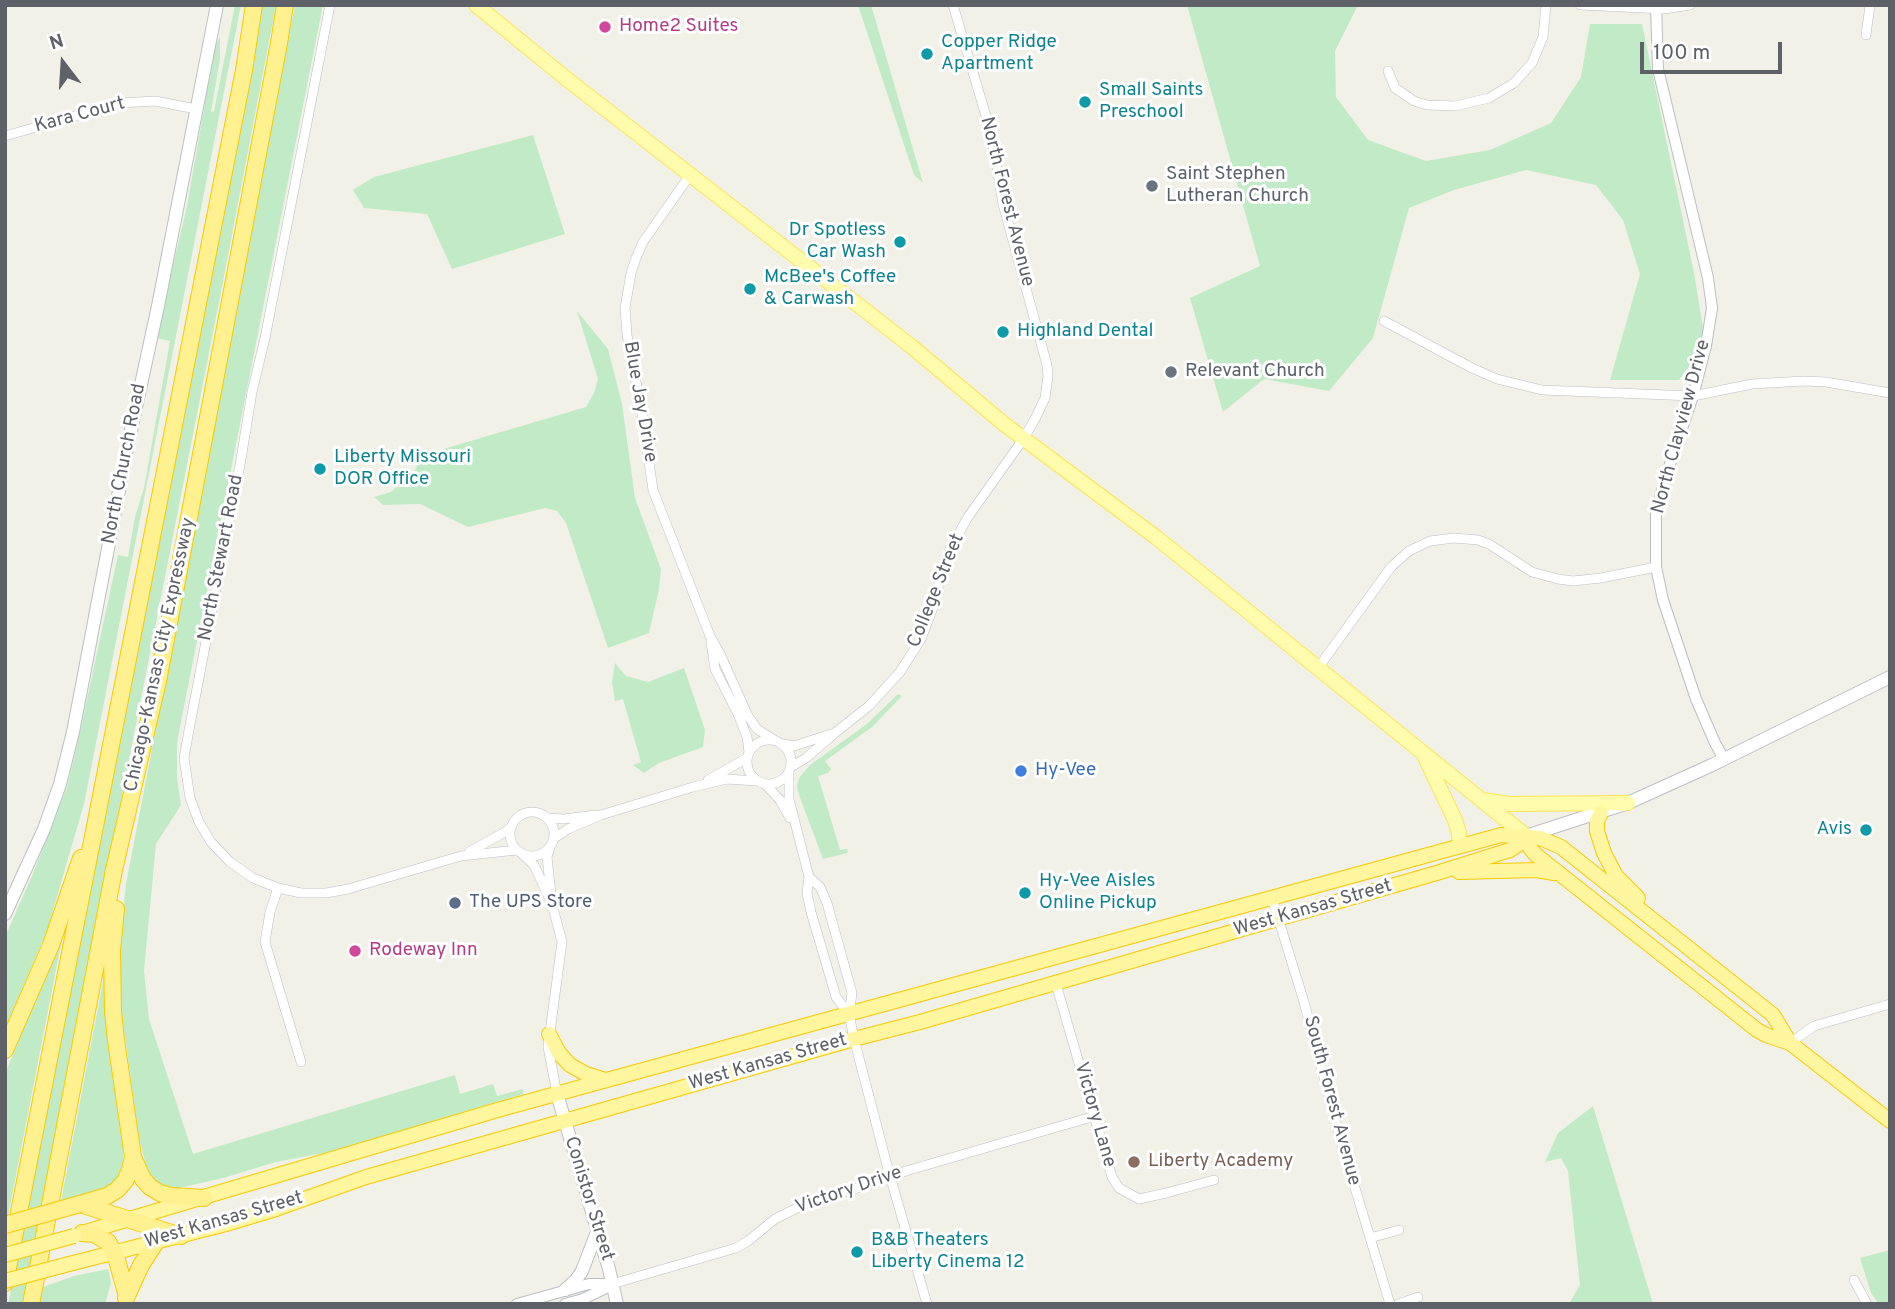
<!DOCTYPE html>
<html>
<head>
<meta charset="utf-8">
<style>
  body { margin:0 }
  #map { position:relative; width:1895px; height:1309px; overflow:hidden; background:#f2f1e7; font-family:Overpass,sans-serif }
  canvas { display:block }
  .frame { position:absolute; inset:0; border:7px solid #5e6168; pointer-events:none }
  .north { position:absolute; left:28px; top:28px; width:70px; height:70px; -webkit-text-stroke:5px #fff; paint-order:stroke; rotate:343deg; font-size:19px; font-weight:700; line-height:28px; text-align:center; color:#5e6168 }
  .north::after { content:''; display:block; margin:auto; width:24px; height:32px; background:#5e6168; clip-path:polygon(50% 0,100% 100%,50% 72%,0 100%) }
  .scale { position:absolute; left:1640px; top:42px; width:142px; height:32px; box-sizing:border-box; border:4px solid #5e6168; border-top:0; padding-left:9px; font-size:21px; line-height:24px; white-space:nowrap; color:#5e6168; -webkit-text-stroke:5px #fff; paint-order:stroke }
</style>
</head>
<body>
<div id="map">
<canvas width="1895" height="1309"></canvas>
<div class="frame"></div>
<div class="north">N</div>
<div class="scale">100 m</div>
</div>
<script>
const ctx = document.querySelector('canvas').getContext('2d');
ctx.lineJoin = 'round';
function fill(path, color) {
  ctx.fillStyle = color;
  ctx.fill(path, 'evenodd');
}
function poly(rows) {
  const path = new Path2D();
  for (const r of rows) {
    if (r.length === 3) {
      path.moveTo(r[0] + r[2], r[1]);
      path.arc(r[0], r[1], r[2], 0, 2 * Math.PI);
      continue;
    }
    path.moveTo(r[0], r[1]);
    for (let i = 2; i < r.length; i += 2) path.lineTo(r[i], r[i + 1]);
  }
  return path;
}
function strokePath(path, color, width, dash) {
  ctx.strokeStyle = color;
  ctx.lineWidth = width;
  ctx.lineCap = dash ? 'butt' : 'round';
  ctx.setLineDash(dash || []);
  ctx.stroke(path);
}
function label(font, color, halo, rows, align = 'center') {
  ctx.font = font + ' Overpass,sans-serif';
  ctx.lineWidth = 6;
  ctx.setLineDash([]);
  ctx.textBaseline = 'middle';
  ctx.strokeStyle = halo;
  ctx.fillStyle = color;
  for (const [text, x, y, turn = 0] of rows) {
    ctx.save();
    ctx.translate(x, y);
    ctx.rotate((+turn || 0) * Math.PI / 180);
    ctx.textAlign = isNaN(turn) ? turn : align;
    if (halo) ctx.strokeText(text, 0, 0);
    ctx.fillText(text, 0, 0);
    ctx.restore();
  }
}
const green = poly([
  [235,5,241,5,84,804,47,931,5,1028,5,937,32,876,67,787,77,746,118,555,128,557,135,517,144,488,170,341,156,338,187,206,215,45,220,37,220,59,211,112,214,111],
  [262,5,276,5,222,287,22,1304,8,1304,229,184],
  [295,5,323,5,177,742,177,778,181,805,156,844,144,971,149,1019,193,1154,455,1075,460,1094,493,1084,497,1096,523,1089,523,1094,334,1151,276,1162,223,1178,179,1188,165,1189,150,1181,139,1138,122,1015,120,968,122,920,126,884],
  [858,5,871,5,923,183,914,175],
  [1187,5,1358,5,1335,51,1336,97,1368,140,1426,161,1490,150,1551,123,1581,77,1590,24,1642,24,1694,273,1706,346,1679,380,1610,380,1640,274,1623,220,1596,185,1526,170,1454,190,1409,208,1373,338,1329,391,1264,379,1223,412,1190,298,1260,266],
  [533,135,565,234,452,269,427,214,364,208,353,190,374,177],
  [577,311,608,349,622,404,635,498,661,569,659,589,649,633,608,648,566,523,557,511,545,508,468,527,420,504,383,505,374,497,391,492,415,470,423,455,586,407,594,393,598,379],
  [615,663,626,676,648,682,684,668,705,730,703,747,659,763,644,773,633,765,641,762,623,699,615,701,612,682],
  [898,694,902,696,872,727,825,761,831,769,828,773,818,776,840,850,847,849,848,851,847,853,823,859,799,795,797,786,799,778,810,765,867,724],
  [63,934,8,1216,5,1217,5,1074,61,935],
  [105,971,123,1141,123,1161,118,1177,110,1186,90,1195,61,1201],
  [1593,1106,1653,1304,1569,1304,1580,1285,1568,1171,1561,1158,1545,1162,1558,1133],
  [1890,1250,1890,1304,1879,1304,1871,1293,1860,1258],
  [108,1269,111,1283,105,1304,39,1304,43,1287,74,1276]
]);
const minor = poly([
  [330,5,265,338,252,392,241,459,189,730,184,758,190,798,199,822,211,842,230,862,253,878,278,888,301,893,326,893,348,889,461,856,517,850],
  [1580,5,1664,9,1690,5],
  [1866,35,1870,5],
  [1388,71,1395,88,1414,101,1427,105,1455,106,1489,98,1514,83,1532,63,1543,37,1546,5],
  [5,136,120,103,155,101,196,109],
  [690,175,643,242,636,258,631,273,625,308,627,335,641,407,653,490,710,636,721,656,748,716,757,729,776,741],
  [1384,321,1472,368,1497,379,1542,390,1693,396,1752,384,1804,381,1826,382,1890,393],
  [711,642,715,669,738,714,747,737,749,752],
  [1318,668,1391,567,1409,551,1430,541,1454,538,1478,540,1489,544,1532,572,1558,579,1573,581,1601,578,1656,567],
  [769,762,22],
  [783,744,794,746,831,734],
  [791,767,806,758,836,732,869,706,900,672,921,639,934,605,941,575,950,549,968,517,1024,438,1035,419,1045,398,1048,376,1047,365,1003,204,994,150,986,116,953,5],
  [789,773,789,799,809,877,807,893,811,912,836,997,849,1014],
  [708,780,747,758],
  [765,784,780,800,790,818],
  [532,834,22],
  [547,818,564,819,596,815],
  [553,839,568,829,601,815,693,787,727,779,756,781],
  [550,847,547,857,551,895],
  [469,852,505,832,512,826],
  [522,854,534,865,552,904,562,942,548,1047,557,1094],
  [809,877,820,887,827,903,852,993,849,1014,854,1039,888,1169,927,1304],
  [278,888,270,912,265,942,301,1062],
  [1272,898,1304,1002,1340,1138,1390,1304],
  [1056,984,1112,1177,1119,1188,1139,1199,1166,1193,1214,1180],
  [1790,1043,1814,1026,1890,1004],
  [1370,1238,1399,1230],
  [1854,1280,1867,1304],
  [612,1284,736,1248,748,1241,775,1219,807,1203,878,1182,906,1171,1095,1116],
  [1398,1304,1418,1297]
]);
const tertiary = poly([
  [1656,5,1658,69,1708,278,1712,308,1706,346,1693,396,1671,461,1656,510,1656,567,1663,600,1696,699,1715,743,1724,759],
  [517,1304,589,1284,612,1284],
  [565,1304,583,1299,610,1286]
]);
const secondary = poly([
  [1529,835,1628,803,1712,765,1890,677],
  [5,914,44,829,60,784,73,732,127,449,158,306,217,5],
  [557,1094,609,1269,617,1304],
  [565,1290,576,1280,582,1271,597,1232]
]);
const primary = poly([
  [476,5,568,80,911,346,1004,424,1157,538,1526,836],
  [1425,757,1455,820,1459,833,1460,845],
  [1483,800,1509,804,1628,803]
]);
const trunk = poly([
  [1601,813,1597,821,1597,831,1604,853,1616,876,1638,898],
  [1526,836,1530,848,1536,855,1757,1030,1766,1035,1790,1043,1890,1121],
  [1459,872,1536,870,1554,873],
  [549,1034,559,1053,570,1065,586,1074,605,1080],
  [82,1233,501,1109,1501,835,1540,838,1561,847,1773,1015,1790,1043],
  [69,1264,226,1224,276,1209,366,1177,854,1039,920,1022,1440,872,1510,850,1519,844,1526,836]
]);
const motorway = poly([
  [5,1050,51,945,81,858],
  [133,1157,143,1179,150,1187,160,1193,171,1196,204,1198],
  [80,1204,107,1196,117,1190,125,1181,130,1170,133,1157,116,1040,113,1011,112,951,116,909],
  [80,1204,181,1236],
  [82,1233,94,1234,108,1242,116,1257,127,1296],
  [5,1283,244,70,254,5],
  [126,1298,141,1265,156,1242],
  [31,1304,114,870,158,681,279,43,285,5]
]);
const trunkBridge = poly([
  [5,1255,74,1236],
  [5,1281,69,1264]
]);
const motorwayBridge = poly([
  [5,1225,80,1204]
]);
const markers = [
  [605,27,7,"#d1479c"],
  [927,54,7,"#0f9aa8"],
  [1085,102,7,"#0f9aa8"],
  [1152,186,7,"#6b7280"],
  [900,242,7,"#0f9aa8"],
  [750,289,7,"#0f9aa8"],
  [1003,332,7,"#0f9aa8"],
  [1171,372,7,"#6b7280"],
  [320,469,7,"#0f9aa8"],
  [1021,771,7,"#3f7fe0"],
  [1866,830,7,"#0f9aa8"],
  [1025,893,7,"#0f9aa8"],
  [455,903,7,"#5c6f8a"],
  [355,951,7,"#d1479c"],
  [1134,1162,7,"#8d6e63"],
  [857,1252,7,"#0f9aa8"]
];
const hotelNames = [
  ["Home2 Suites",619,27],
  ["Rodeway Inn",369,951]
];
const cultureNames = [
  ["Copper Ridge",941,43],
  ["Apartment",941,65],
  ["Small Saints",1099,91],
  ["Preschool",1099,113],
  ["Dr Spotless",886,231,"right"],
  ["Car Wash",886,253,"right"],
  ["McBee's Coffee",764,278],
  ["& Carwash",764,300],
  ["Highland Dental",1017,332],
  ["Liberty Missouri",334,458],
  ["DOR Office",334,480],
  ["Avis",1852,830,"right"],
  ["Hy-Vee Aisles",1039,882],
  ["Online Pickup",1039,904],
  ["B&B Theaters",871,1241],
  ["Liberty Cinema 12",871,1263]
];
const streetNames = [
  ["Kara Court",80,116,-15],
  ["North Forest Avenue",1006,202,76],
  ["Blue Jay Drive",639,402,80],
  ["North Clayview Drive",1682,427,-75],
  ["North Church Road",125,464,-79],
  ["North Stewart Road",222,558,-79],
  ["College Street",937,591,-68],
  ["Chicago-Kansas City Expressway",161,655,-78],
  ["West Kansas Street",1313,909,-16],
  ["West Kansas Street",768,1063,-16],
  ["South Forest Avenue",1331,1101,75],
  ["Victory Lane",1094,1115,74],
  ["Victory Drive",849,1191,-19],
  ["Conistor Street",588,1199,73],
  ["West Kansas Street",224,1221,-16]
];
const worshipNames = [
  ["Saint Stephen",1166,175],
  ["Lutheran Church",1166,197],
  ["Relevant Church",1185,372]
];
const shopNames = [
  ["Hy-Vee",1035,771]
];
const serviceNames = [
  ["The UPS Store",469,903]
];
const educationNames = [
  ["Liberty Academy",1148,1162]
];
fill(green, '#c1ebc6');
strokePath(minor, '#bbbec3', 10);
strokePath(tertiary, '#bbbec3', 12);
strokePath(secondary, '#bcbec5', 14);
strokePath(primary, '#ffe452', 16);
strokePath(trunk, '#f8c900', 16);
strokePath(motorway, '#f8c900', 18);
strokePath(minor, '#fff', 9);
strokePath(tertiary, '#fff', 10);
strokePath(secondary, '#fff', 12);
strokePath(primary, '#fffcae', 14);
strokePath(trunk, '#fff69f', 14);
strokePath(motorway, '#fff090', 16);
strokePath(trunkBridge, '#f8c900', 16, []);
strokePath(motorwayBridge, '#f8c900', 18, []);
strokePath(trunkBridge, '#fff69f', 14);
strokePath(motorwayBridge, '#fff090', 16);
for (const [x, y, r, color] of markers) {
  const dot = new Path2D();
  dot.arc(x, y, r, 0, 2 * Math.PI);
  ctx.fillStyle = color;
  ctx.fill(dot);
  strokePath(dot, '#fff', 2.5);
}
label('19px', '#b23c85', '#fff', hotelNames, 'left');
label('19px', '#0d838f', '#fff', cultureNames, 'left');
label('19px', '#5e6168', '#fff', streetNames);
label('19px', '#5b616d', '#fff', worshipNames, 'left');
label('19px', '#366cbe', '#fff', shopNames, 'left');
label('19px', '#4e5e75', '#fff', serviceNames, 'left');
label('19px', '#785e54', '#fff', educationNames, 'left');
</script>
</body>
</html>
